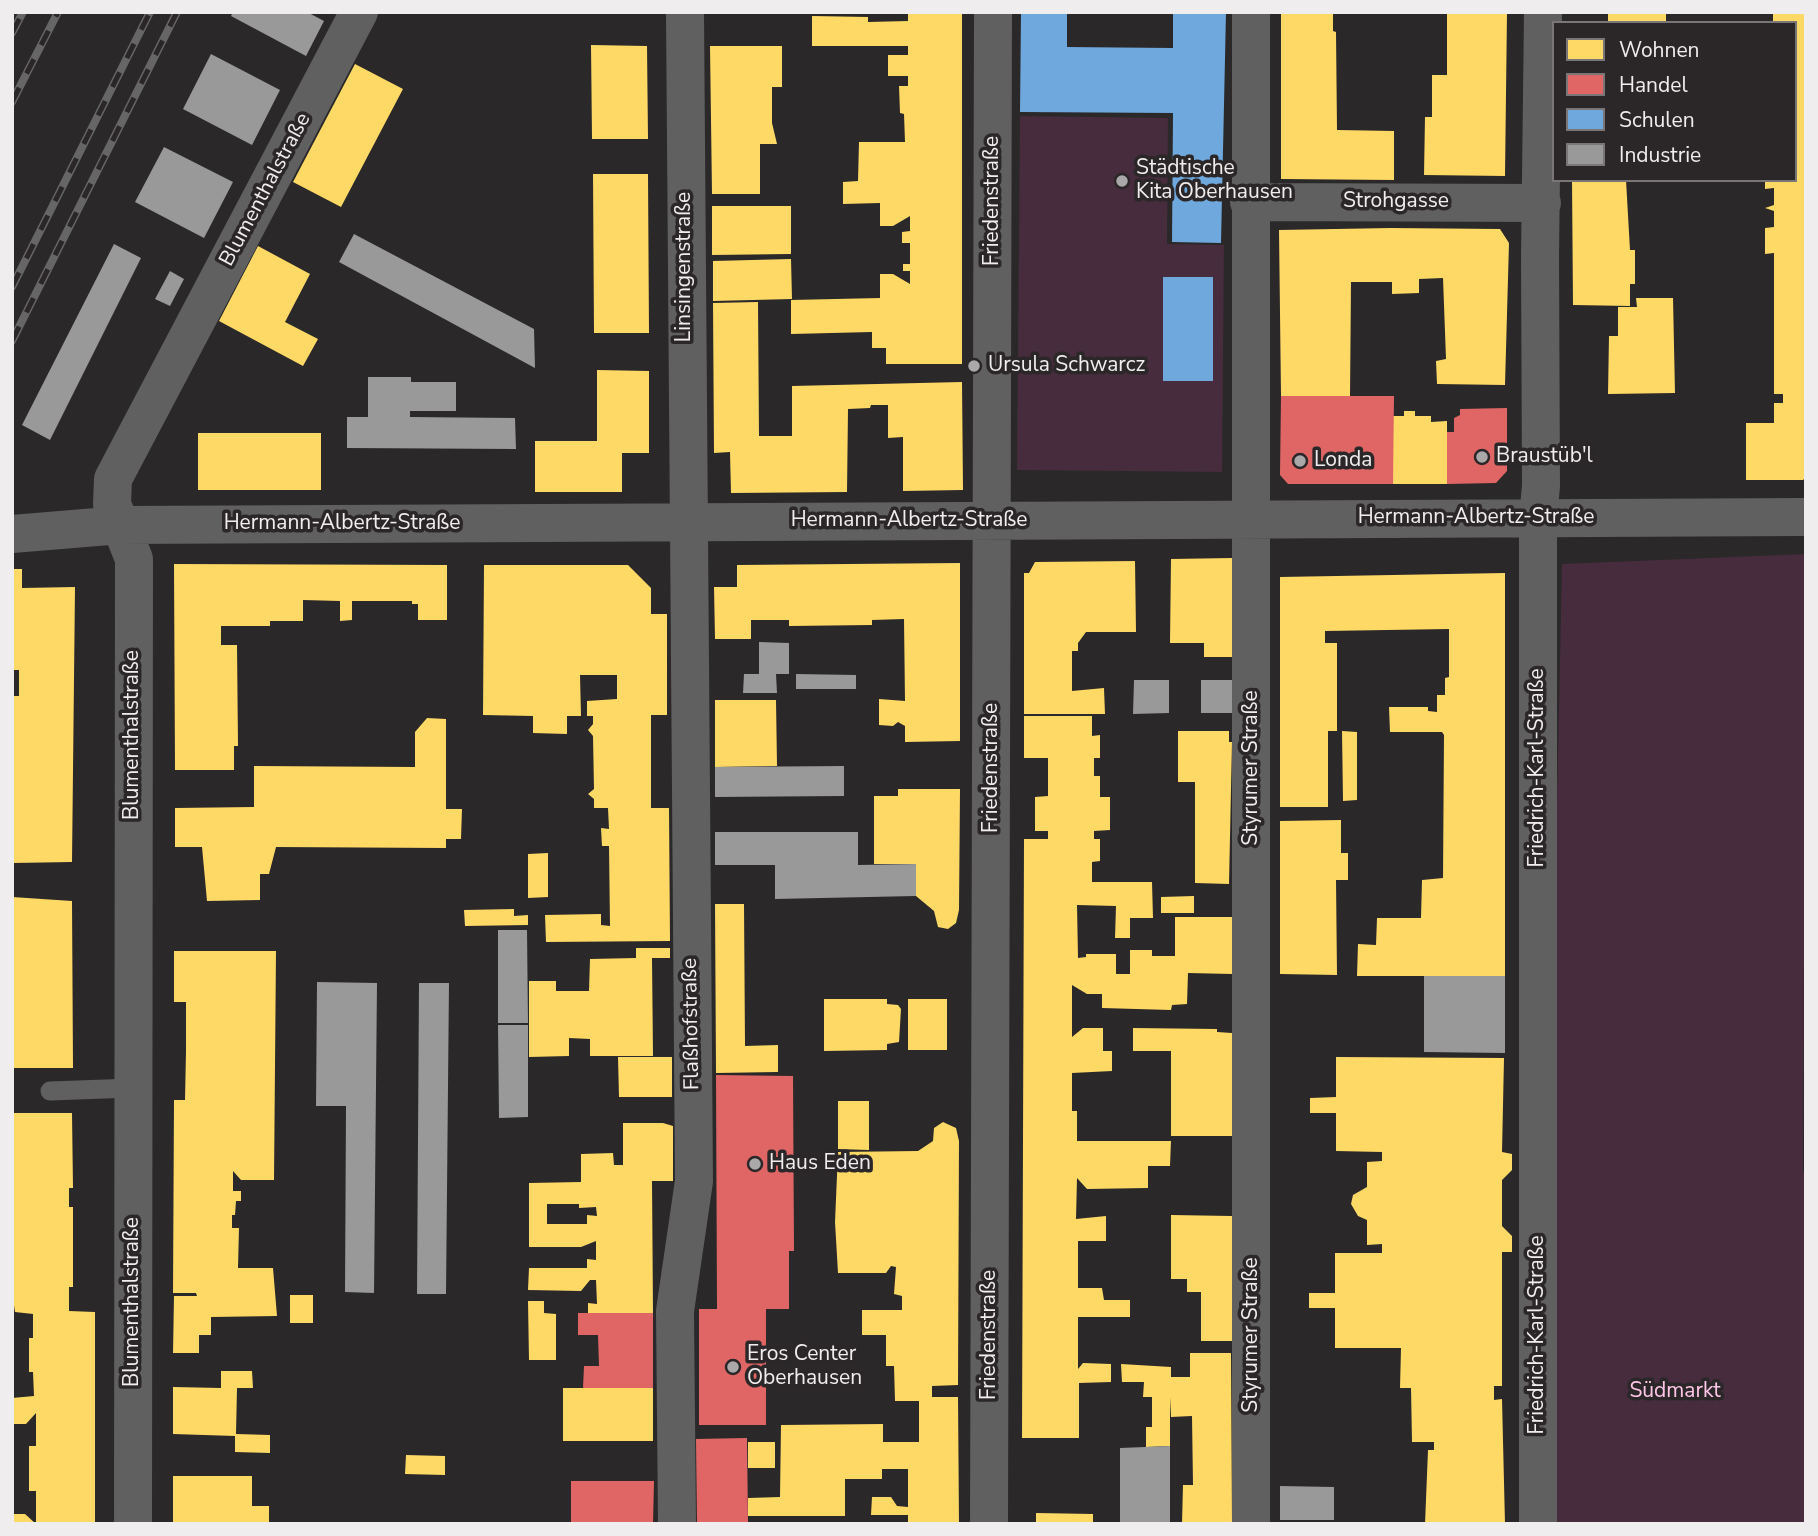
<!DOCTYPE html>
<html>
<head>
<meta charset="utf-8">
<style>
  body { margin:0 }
  #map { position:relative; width:1818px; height:1536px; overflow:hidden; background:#2a2829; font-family:"Nunito Sans",sans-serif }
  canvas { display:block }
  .frame { position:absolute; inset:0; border:14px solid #f0edee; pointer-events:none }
  .legend { position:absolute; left:1552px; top:21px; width:245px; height:161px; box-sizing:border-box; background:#2b2729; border:2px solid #7a7678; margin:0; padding:9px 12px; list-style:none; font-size:21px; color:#f0edee }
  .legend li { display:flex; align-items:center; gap:14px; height:35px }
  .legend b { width:35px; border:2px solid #7a7678 }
</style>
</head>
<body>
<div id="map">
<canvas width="1818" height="1536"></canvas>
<div class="frame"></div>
<ul class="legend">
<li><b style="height:19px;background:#ffd966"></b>Wohnen</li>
<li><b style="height:19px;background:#e06666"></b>Handel</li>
<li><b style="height:19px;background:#6fa8dc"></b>Schulen</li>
<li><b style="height:19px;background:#999"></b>Industrie</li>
</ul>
</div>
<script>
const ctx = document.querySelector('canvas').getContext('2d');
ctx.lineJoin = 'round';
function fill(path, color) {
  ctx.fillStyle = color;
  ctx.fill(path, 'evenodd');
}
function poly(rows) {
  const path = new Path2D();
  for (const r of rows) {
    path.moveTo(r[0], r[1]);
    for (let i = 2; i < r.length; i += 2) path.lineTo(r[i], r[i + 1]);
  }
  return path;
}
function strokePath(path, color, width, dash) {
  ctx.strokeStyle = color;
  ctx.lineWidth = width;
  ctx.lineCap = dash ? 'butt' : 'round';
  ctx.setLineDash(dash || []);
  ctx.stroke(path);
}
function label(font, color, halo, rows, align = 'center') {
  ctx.font = font + ' "Nunito Sans",sans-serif';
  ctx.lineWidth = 7;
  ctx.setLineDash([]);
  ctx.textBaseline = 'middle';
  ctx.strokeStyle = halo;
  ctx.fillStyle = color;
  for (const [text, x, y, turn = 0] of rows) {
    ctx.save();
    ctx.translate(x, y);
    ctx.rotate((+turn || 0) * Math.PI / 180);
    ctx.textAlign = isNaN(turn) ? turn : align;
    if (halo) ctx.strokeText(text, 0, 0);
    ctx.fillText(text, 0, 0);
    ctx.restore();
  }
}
const green = poly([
  [1020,116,1168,118,1167,244,1224,245,1222,472,1017,470],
  [1806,554,1803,1172,1806,1172,1806,1524,1542,1524,1562,564]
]);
const homes = poly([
  [908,12,962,12,962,364,886,364,886,348,872,348,872,332,791,334,791,300,880,298,880,274,893,274,910,284,910,271,903,271,903,264,910,264,910,243,902,243,902,232,910,231,910,216,893,226,880,226,880,203,843,204,843,182,858,181,859,142,905,142,904,114,900,113,899,86,908,86,908,76,888,76,888,55,908,55,908,46,812,46,812,16,868,17,868,22,908,21],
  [1281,12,1333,12,1333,31,1336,32,1337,130,1394,131,1394,180,1281,179],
  [1447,12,1507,12,1505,176,1424,175,1425,117,1432,117,1432,75,1447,75],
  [1608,12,1666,12,1666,23,1608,23],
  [1773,12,1806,12,1806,477,1803,480,1746,480,1746,423,1774,423,1774,403,1783,403,1783,394,1774,394,1774,253,1765,254,1765,228,1774,227,1774,211,1765,208,1774,205,1774,188,1765,189,1765,180,1795,180,1795,23,1773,23],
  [591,45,647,46,648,139,592,139],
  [710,46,782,46,782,87,772,87,772,123,777,144,760,144,760,194,712,194],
  [355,64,403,89,341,207,293,182],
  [593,174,648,174,649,333,594,333],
  [1572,180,1626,180,1630,250,1635,250,1635,284,1630,284,1630,306,1573,305],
  [712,206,791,206,791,254,712,255],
  [1391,228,1500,229,1509,243,1505,385,1437,384,1436,361,1446,359,1443,278,1419,279,1419,293,1392,294,1392,282,1351,282,1350,397,1281,396,1279,230],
  [258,246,310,274,285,322,318,339,303,366,219,321],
  [791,259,792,299,713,301,713,261],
  [1636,298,1673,298,1675,393,1608,394,1609,336,1618,336,1618,307,1637,307],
  [758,302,759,436,792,436,792,386,962,382,963,490,903,491,903,437,888,438,888,405,871,405,870,408,848,409,847,492,731,493,730,452,714,453,713,303],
  [597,370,649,371,649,453,622,453,622,492,535,492,535,441,597,441],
  [1404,411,1415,411,1415,416,1431,416,1431,422,1447,421,1447,484,1393,484,1393,416,1404,416],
  [198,433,321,433,321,490,198,490],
  [1232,558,1232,657,1204,657,1204,643,1170,643,1171,559],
  [1135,561,1136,632,1086,632,1078,643,1078,651,1072,651,1072,691,1104,688,1105,714,1024,714,1024,573,1029,573,1035,562],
  [960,563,960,741,905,742,905,726,898,722,893,726,879,725,879,699,905,701,904,619,872,620,872,625,789,626,789,620,751,620,751,639,715,639,714,587,737,587,737,565],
  [174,564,447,565,447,620,418,620,418,604,412,604,412,601,352,601,352,620,340,621,340,601,303,600,303,621,270,621,270,626,221,626,221,645,237,645,238,746,234,746,234,770,175,770],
  [484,565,628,565,651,588,651,614,667,614,667,715,651,715,651,808,669,808,670,941,546,942,545,915,601,914,601,925,610,926,609,846,602,846,601,828,609,829,608,808,594,808,594,799,588,794,594,789,593,736,588,730,593,724,593,716,587,716,587,701,617,699,617,675,580,675,581,716,567,716,567,734,533,733,533,716,483,715],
  [12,569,22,569,22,588,75,587,72,862,12,863,12,696,19,696,19,670,12,670],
  [1505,573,1505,976,1357,976,1358,944,1376,945,1377,918,1421,918,1422,880,1443,878,1444,735,1442,732,1390,732,1389,707,1428,707,1428,711,1437,712,1437,695,1445,695,1445,678,1449,677,1449,629,1325,631,1325,643,1337,643,1337,731,1328,731,1328,807,1280,807,1280,577],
  [715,700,776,700,777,766,715,767],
  [1024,716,1092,716,1092,736,1100,735,1100,758,1094,758,1094,776,1100,776,1100,797,1110,797,1110,830,1094,831,1094,839,1100,839,1100,861,1092,862,1092,882,1152,882,1153,918,1130,918,1130,938,1115,938,1116,906,1077,905,1078,958,1086,957,1086,954,1116,954,1116,974,1130,974,1130,950,1152,950,1152,956,1175,956,1175,917,1232,917,1232,974,1188,973,1187,1004,1172,1005,1171,1010,1102,1008,1102,994,1087,994,1072,985,1072,1037,1083,1028,1103,1028,1103,1051,1112,1051,1112,1071,1072,1073,1072,1111,1077,1111,1077,1141,1171,1141,1170,1166,1148,1166,1148,1188,1087,1189,1077,1178,1076,1219,1106,1216,1106,1241,1078,1241,1078,1288,1102,1288,1104,1300,1130,1300,1130,1317,1078,1317,1078,1369,1083,1363,1111,1364,1111,1382,1079,1383,1079,1438,1022,1438,1024,839,1048,839,1048,831,1035,831,1035,797,1048,796,1048,758,1024,758],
  [427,718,446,719,446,809,462,809,461,839,446,839,446,848,276,847,269,874,260,874,260,900,207,901,202,847,175,847,175,808,254,807,254,766,415,767,415,732],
  [1178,731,1229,731,1229,742,1232,742,1229,884,1195,883,1195,782,1178,782],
  [1342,731,1357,732,1357,800,1343,801],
  [898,789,960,789,959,910,956,923,948,929,938,927,934,911,916,896,916,864,874,864,874,796,898,796],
  [1341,820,1341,853,1348,853,1348,880,1336,880,1337,975,1280,974,1280,821],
  [548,853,548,897,528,898,528,854],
  [1194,896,1194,913,1161,913,1161,897],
  [12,897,72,901,73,1068,12,1068],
  [715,904,744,904,745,1046,778,1045,778,1072,716,1073],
  [514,909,514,916,528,915,528,925,465,926,464,910],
  [636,948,670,948,670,958,652,958,653,1056,590,1056,590,1039,569,1038,569,1056,529,1057,529,981,556,981,556,991,589,991,590,959,636,958],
  [174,951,276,951,274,1180,241,1180,233,1171,233,1191,241,1191,241,1201,236,1201,235,1215,232,1215,232,1228,239,1228,238,1268,273,1268,277,1316,211,1317,211,1335,199,1335,199,1353,173,1353,174,1296,197,1296,196,1293,173,1293,174,1100,185,1100,186,1051,186,1002,174,1002],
  [824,999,887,999,887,1004,898,1005,901,1009,899,1042,887,1044,887,1050,824,1051],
  [908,999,947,999,947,1050,908,1050],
  [1133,1028,1217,1029,1217,1032,1232,1033,1232,1136,1171,1136,1171,1051,1133,1051],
  [618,1057,672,1057,672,1097,619,1097],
  [1336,1057,1504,1058,1502,1152,1512,1154,1512,1170,1502,1180,1502,1226,1512,1236,1512,1252,1502,1252,1502,1386,1494,1386,1494,1400,1502,1399,1505,1524,1425,1524,1428,1450,1434,1450,1434,1442,1412,1442,1411,1388,1400,1388,1401,1348,1335,1348,1335,1308,1309,1308,1309,1293,1335,1293,1335,1253,1382,1253,1382,1244,1367,1245,1367,1220,1358,1216,1351,1204,1353,1195,1367,1187,1367,1162,1382,1161,1382,1152,1336,1151,1336,1113,1310,1113,1310,1098,1336,1097],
  [838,1101,869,1101,869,1150,838,1149],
  [12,1113,72,1113,73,1188,69,1188,69,1207,73,1207,73,1287,69,1287,69,1311,95,1312,95,1524,36,1524,36,1491,29,1491,29,1446,36,1446,36,1413,26,1424,12,1424,12,1398,34,1396,33,1372,29,1372,29,1338,33,1338,33,1314,15,1312,12,1292],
  [943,1122,956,1128,959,1141,958,1385,932,1386,932,1397,958,1397,959,1524,908,1524,908,1515,871,1515,872,1497,891,1497,897,1506,908,1507,908,1469,882,1469,882,1479,845,1479,845,1516,748,1516,748,1498,780,1497,781,1425,883,1424,883,1442,919,1442,919,1401,895,1401,894,1366,886,1366,886,1335,862,1335,862,1310,902,1310,902,1296,894,1294,896,1267,891,1266,886,1273,838,1273,835,1222,838,1152,918,1151,933,1141,934,1128],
  [623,1123,663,1123,673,1126,673,1181,652,1181,653,1313,588,1313,588,1303,597,1304,596,1280,590,1280,581,1291,528,1290,529,1268,587,1268,587,1259,596,1260,596,1241,581,1247,529,1247,529,1183,581,1182,581,1154,613,1153,614,1165,623,1165],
  [547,1204,579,1204,579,1208,596,1207,597,1216,587,1215,587,1224,547,1224],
  [1171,1215,1232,1216,1232,1341,1201,1341,1201,1292,1187,1292,1187,1279,1171,1279],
  [290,1295,313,1295,313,1323,290,1323],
  [528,1301,544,1301,544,1313,556,1314,556,1360,529,1360],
  [1190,1353,1231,1353,1232,1524,1182,1524,1183,1485,1193,1485,1192,1416,1171,1417,1170,1397,1170,1446,1146,1447,1146,1427,1152,1427,1152,1397,1143,1397,1144,1382,1122,1382,1121,1364,1171,1367,1171,1392,1171,1377,1190,1377],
  [221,1371,252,1371,253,1388,237,1388,236,1434,270,1435,270,1453,235,1452,235,1436,173,1434,173,1387,221,1388],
  [563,1388,653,1388,653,1441,563,1441],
  [748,1442,775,1442,775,1468,748,1468],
  [406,1455,445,1456,445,1475,405,1474],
  [173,1476,252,1476,252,1506,269,1506,269,1524,173,1524],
  [1036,1513,1093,1514,1093,1524,1036,1524],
  [12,1514,25,1514,36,1524,12,1524]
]);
const shops = poly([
  [1281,396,1394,396,1393,484,1288,484,1280,475],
  [1507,408,1507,471,1496,483,1447,484,1447,432,1454,432,1454,418,1460,415,1460,409],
  [716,1075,793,1076,794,1251,789,1251,789,1309,766,1309,766,1425,699,1425,699,1309,717,1309],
  [578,1313,653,1313,653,1388,583,1388,584,1366,599,1366,598,1335,578,1335],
  [747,1438,748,1524,697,1524,696,1439],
  [571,1481,654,1481,653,1524,571,1524]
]);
const schools = poly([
  [1021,12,1067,12,1067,47,1173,48,1173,12,1226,12,1221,243,1172,242,1173,113,1020,112],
  [1163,277,1213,277,1213,381,1163,381]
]);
const industry = poly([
  [233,12,307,12,324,21,306,56,231,16],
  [211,54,280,90,252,145,183,109],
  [164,147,233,182,204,238,135,202],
  [354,234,534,329,535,368,339,262],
  [114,244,141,258,50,440,22,425],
  [170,271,184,279,170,306,155,299],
  [368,377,411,377,411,382,456,382,456,411,410,411,410,417,515,418,516,449,347,448,347,417,368,417],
  [759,642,789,643,789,674,776,674,777,693,743,693,744,674,759,674],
  [796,674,856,675,856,689,796,689],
  [1134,680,1169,680,1169,713,1133,714],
  [1201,680,1232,680,1232,713,1201,713],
  [844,766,844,796,715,797,715,767],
  [715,832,858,832,858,865,916,864,916,896,775,899,775,865,715,865],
  [498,930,527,930,528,1023,498,1023],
  [1424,976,1505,976,1505,1053,1424,1052],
  [317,982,377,983,374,1293,345,1292,346,1106,316,1106],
  [419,983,449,983,446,1294,417,1294],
  [498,1025,528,1025,528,1117,499,1118],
  [1170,1446,1170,1524,1120,1524,1120,1448],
  [1280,1486,1334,1487,1334,1520,1280,1520]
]);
const lane = poly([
  [50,1091,133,1088]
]);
const street = poly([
  [1251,12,1251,1524],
  [1249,202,1542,203],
  [12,534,121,525,1806,517],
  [133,1524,134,559,112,504,113,479,359,12],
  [677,1524,675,1311,694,1181,685,12],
  [989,1524,993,12],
  [1538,1524,1538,518,1541,486,1540,257,1543,12]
]);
const rail = poly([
  [12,33,23,12],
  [12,102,58,12],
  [12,287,150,12],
  [12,341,177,12]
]);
const markers = [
  [1122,181,7,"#aba8a9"],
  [974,366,7,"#aba8a9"],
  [1482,457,7,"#aba8a9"],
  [1300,461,7,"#aba8a9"],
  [755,1164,7,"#aba8a9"],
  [733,1367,7,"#aba8a9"]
];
const poiNames = [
  ["Städtische",1136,169],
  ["Kita Oberhausen",1136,193],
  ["Ursula Schwarcz",988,366],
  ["Braustüb'l",1496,457],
  ["Londa",1314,461],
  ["Haus Eden",769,1164],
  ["Eros Center",747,1355],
  ["Oberhausen",747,1379]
];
const streetNames = [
  ["Blumenthalstraße",266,190,-62],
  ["Friedenstraße",993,201,-90],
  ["Strohgasse",1396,202],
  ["Linsingenstraße",685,267,-90],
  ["Hermann-Albertz-Straße",1476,518],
  ["Hermann-Albertz-Straße",909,521],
  ["Hermann-Albertz-Straße",342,524],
  ["Blumenthalstraße",133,735,-90],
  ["Friedenstraße",992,768,-90],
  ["Styrumer Straße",1252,768,-90],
  ["Friedrich-Karl-Straße",1538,768,-90],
  ["Flaßhofstraße",692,1024,-91],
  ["Blumenthalstraße",133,1302,-90],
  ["Friedenstraße",990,1335,-90],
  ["Styrumer Straße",1252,1335,-90],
  ["Friedrich-Karl-Straße",1538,1335,-90]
];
const parkNames = [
  ["Südmarkt",1675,1392]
];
fill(green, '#462c3c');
fill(homes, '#ffd966');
fill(shops, '#e06666');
fill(schools, '#6fa8dc');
fill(industry, '#999');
strokePath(lane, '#606060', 19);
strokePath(street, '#606060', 38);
strokePath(rail, '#666', 8);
strokePath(rail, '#2b2729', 5, [16]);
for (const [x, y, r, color] of markers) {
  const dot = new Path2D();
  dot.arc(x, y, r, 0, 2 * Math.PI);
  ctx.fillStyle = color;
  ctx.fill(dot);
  strokePath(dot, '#2b2729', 2.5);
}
label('21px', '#f0edee', '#2b2729', poiNames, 'left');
label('21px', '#f0edee', '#2b2729', streetNames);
label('21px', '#ffc6e7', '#2b2729', parkNames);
</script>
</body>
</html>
